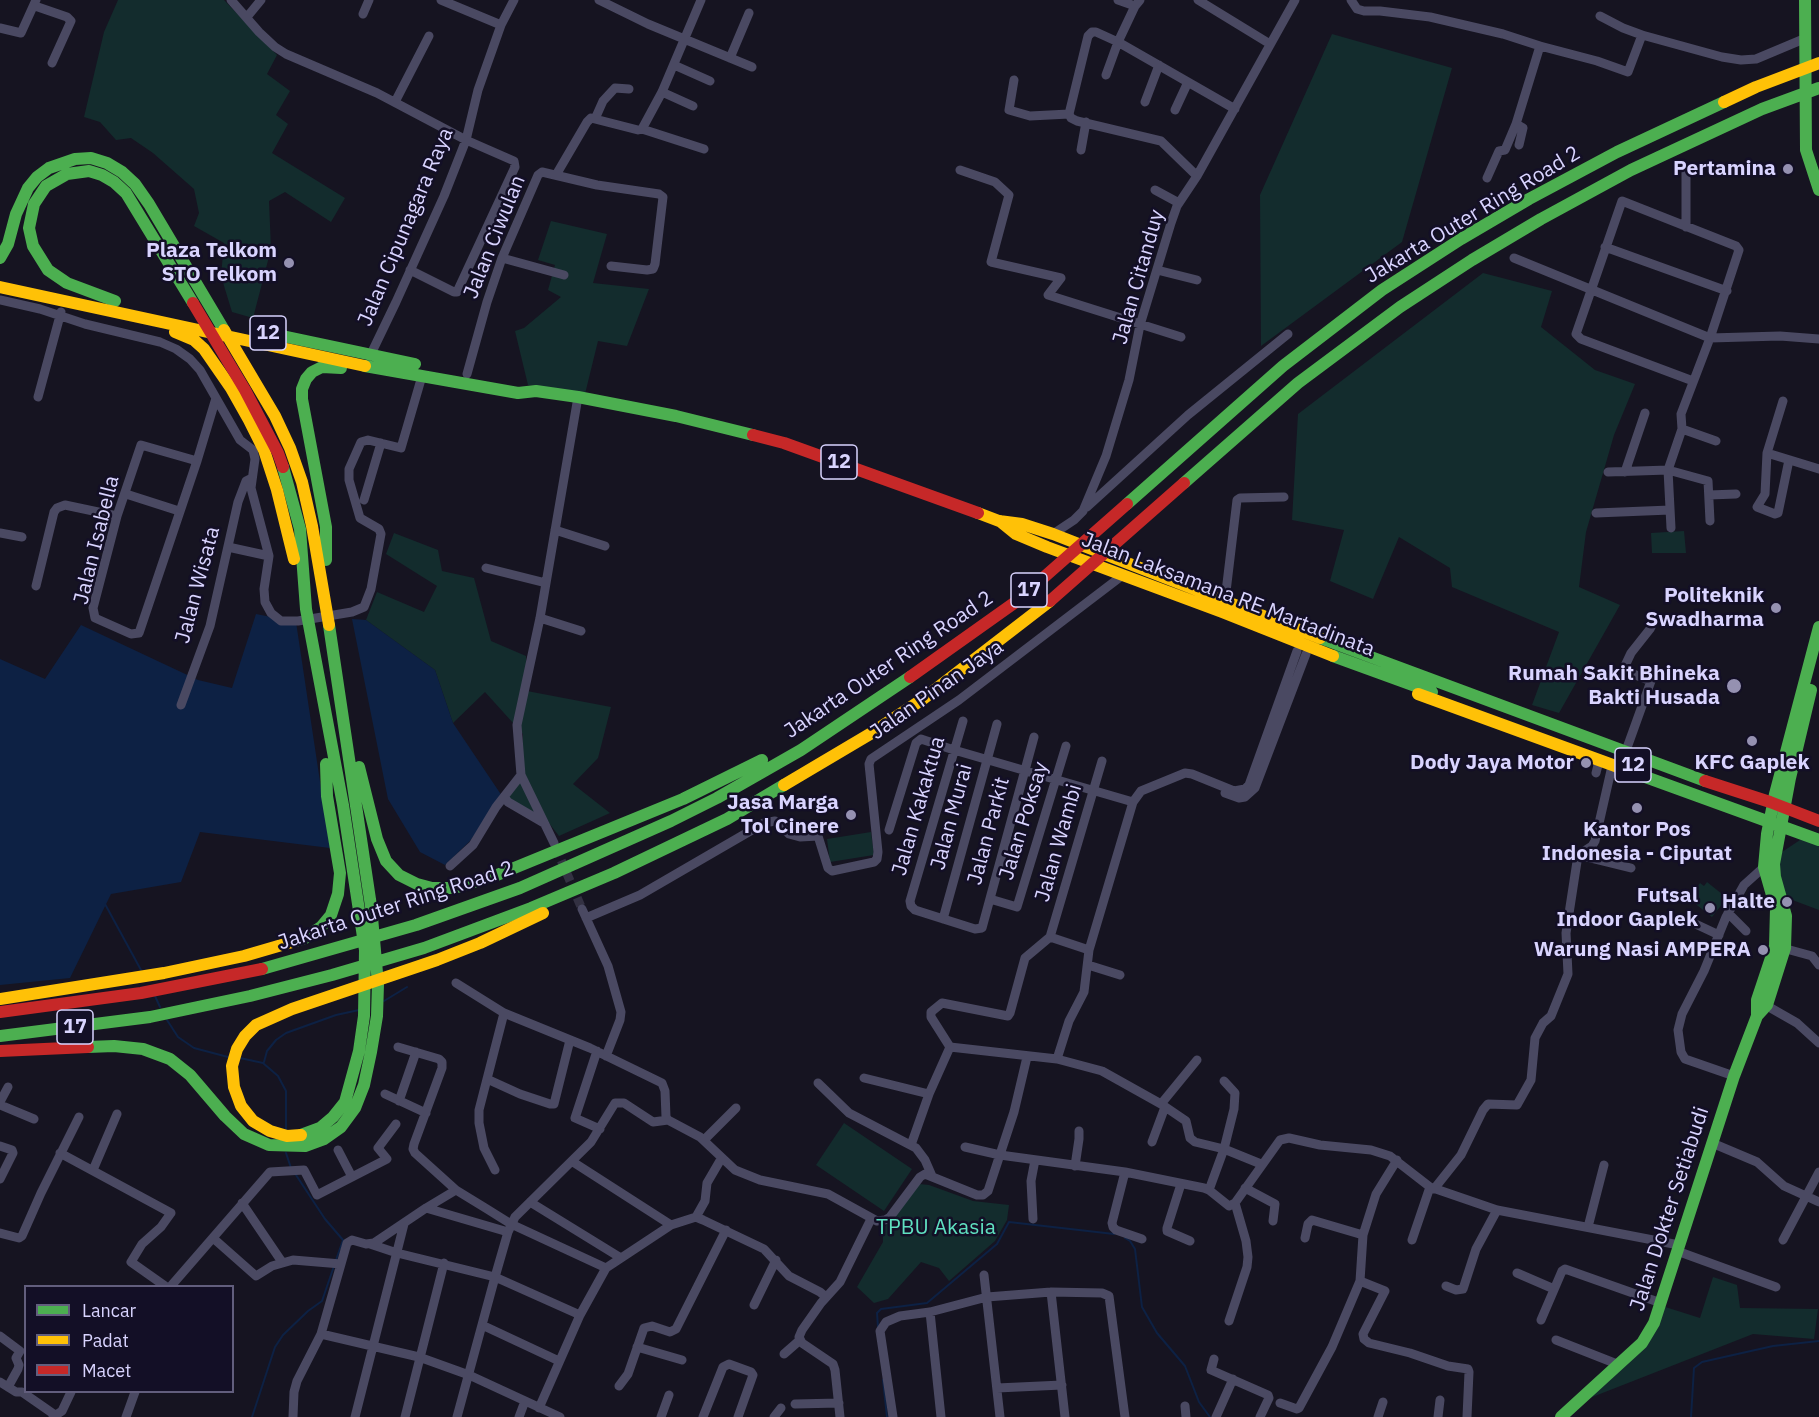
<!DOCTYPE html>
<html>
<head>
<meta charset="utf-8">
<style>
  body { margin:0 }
  #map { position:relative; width:1819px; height:1417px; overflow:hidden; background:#161421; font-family:"IBM Plex Sans",sans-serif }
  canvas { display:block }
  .legend { position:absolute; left:24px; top:1285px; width:210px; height:108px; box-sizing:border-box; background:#130f26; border:2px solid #625e7d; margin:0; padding:8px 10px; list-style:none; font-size:18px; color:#d9d4ff }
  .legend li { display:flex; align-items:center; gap:12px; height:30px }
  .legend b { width:30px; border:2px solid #625e7d }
</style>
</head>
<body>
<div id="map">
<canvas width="1819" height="1417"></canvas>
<ul class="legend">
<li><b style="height:8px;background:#4caf50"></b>Lancar</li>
<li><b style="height:8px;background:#ffc107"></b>Padat</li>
<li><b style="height:8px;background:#c62828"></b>Macet</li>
</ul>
</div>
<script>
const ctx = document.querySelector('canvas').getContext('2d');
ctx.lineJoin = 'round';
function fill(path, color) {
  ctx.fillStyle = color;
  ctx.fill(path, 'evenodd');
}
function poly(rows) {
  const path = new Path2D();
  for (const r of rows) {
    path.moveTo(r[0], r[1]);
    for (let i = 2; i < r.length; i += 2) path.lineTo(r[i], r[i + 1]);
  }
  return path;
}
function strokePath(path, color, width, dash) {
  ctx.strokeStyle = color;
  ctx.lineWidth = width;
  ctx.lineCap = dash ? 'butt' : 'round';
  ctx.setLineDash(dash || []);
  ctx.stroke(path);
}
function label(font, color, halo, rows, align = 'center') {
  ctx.font = font + ' "IBM Plex Sans",sans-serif';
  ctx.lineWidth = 5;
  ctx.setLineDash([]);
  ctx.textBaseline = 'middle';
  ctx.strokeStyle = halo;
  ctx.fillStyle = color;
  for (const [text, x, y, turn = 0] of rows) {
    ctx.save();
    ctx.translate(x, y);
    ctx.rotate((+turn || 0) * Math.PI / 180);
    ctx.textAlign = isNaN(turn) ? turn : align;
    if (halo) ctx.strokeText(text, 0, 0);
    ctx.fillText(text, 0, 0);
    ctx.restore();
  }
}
const green = poly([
  [118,0,224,0,277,55,267,74,290,91,276,115,288,124,272,153,345,198,331,222,285,192,269,201,271,249,253,318,232,312,221,276,224,243,194,226,199,213,194,189,153,153,131,138,116,140,100,122,84,117,104,32],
  [1332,34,1452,68,1402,242,1261,346,1260,195],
  [551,221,607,234,593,283,649,289,627,346,598,341,585,394,528,385,515,331,524,328,561,297,548,290,555,265,538,260],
  [1483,273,1552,291,1541,327,1595,370,1635,384,1614,435,1586,532,1579,587,1620,605,1559,713,1532,705,1559,632,1452,587,1450,568,1399,537,1373,599,1330,581,1344,530,1292,520,1298,414],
  [1684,531,1686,553,1652,553,1651,533],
  [394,533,438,550,442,571,474,578,491,641,526,656,527,691,611,707,598,758,573,784,610,813,559,836,545,818,502,796,519,776,523,734,485,692,453,723,435,670,366,620,377,592,424,612,437,586,386,554],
  [871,832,874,855,830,862,827,839],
  [1803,838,1819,844,1819,910,1787,898,1781,887,1778,873,1782,852],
  [1707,882,1727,898,1712,917,1688,898,1700,883,1704,886],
  [844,1123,912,1169,884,1211,816,1165],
  [919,1184,929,1185,973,1201,1009,1205,1007,1220,995,1241,949,1281,939,1268,921,1262,888,1299,874,1303,857,1287,883,1242,883,1229],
  [1713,1277,1737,1285,1740,1308,1818,1309,1814,1339,1753,1334,1577,1403,1647,1338,1659,1305,1700,1318]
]);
const water = poly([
  [256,614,296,622,330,848,200,832,181,882,111,894,70,978,0,985,0,659,45,679,81,625,198,680,232,688],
  [352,619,366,620,435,670,453,723,502,796,470,841,445,865,420,852,388,799]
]);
const stream = poly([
  [105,904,141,970],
  [155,996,160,1007],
  [384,1001,407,987],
  [167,1020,178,1037,194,1048,228,1057],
  [240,1058,263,1063,278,1076,286,1091,286,1130],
  [264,1062,267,1051,276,1040,286,1033,336,1015,359,1010],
  [286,1153,291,1168],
  [296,1175,325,1219,343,1240,336,1260],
  [1125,1238,1130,1241,1135,1249,1142,1307,1157,1333,1185,1366,1199,1402,1210,1417],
  [878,1327,877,1313,881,1309,927,1303,997,1244,1009,1222,1114,1234],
  [883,1380,887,1417],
  [252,1417,275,1347,283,1335,308,1311,322,1301,334,1266],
  [1691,1417,1694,1368,1702,1362,1773,1346,1819,1341]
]);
const streetTunnel = poly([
  [556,848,582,909]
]);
const street = poly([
  [231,0,259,32,275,47,286,54,377,93,466,140,514,161,515,167,457,292,454,292,410,270],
  [441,0,501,25],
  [599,0,648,24,752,67],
  [1118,0,1135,6,1140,0],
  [1198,0,1270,44],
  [1351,0,1357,9,1364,11,1380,11,1430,17,1503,34,1540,46],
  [35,6,67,17,71,21,52,63],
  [363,14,369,0],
  [1600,16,1623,28,1642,35,1722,57,1741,60,1756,59,1806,38],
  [247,17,261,0],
  [0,28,21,33,36,0],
  [730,58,749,13],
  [674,65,710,81],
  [1106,75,1118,42,1135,6],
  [1014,80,1009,110,1030,116,1069,114],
  [662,92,693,106],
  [395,102,429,36],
  [1145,102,1159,65],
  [1175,110,1188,82],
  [1069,114,1088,36,1092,32,1096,32,1118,42,1235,109],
  [1069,114,1071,118,1077,121,1161,141,1197,176],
  [595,119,603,101,615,88,629,89],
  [1516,124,1523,128,1519,145],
  [642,129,704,149],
  [1081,150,1086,122],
  [960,170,995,182,1009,195,991,262,1061,278,1048,295,1181,337],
  [556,175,587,122,591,118,638,130,642,129,662,92,701,0],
  [1487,178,1499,151,1505,150,1516,124,1540,46,1597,61,1628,72,1642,35],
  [1155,190,1179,203],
  [1686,227,1686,171],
  [1605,247,1727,291],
  [502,258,564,275],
  [1514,258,1710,338,1780,336,1819,339],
  [1157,270,1197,280],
  [0,300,40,309,85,324,160,342,176,349,190,359,200,370,240,440,253,450,255,459,251,488,269,556,264,589,265,602,271,613,281,621,298,621,352,612,364,607,371,589,381,534,379,529,360,518,349,480,349,469,361,442,368,440,401,448,422,376],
  [370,356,396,302,444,196,466,140,478,90,501,25,514,0],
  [467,374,487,302,502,258,538,175,542,172,597,185,659,194,663,197,655,264,653,269,647,270,611,266],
  [1693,381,1581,339,1576,334,1622,201,1736,246,1739,250,1710,338,1681,414,1682,429,1716,441],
  [38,397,61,312],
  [1783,401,1767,453,1765,494,1757,507,1775,514,1778,513,1789,460],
  [1767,453,1819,469],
  [197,461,141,445,117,516,93,608,95,618,131,634,139,633,197,461,216,398],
  [1608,472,1668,470,1708,481,1710,521],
  [1625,472,1645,413],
  [126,494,179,511],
  [1709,495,1736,494],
  [364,500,381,443],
  [1087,507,1188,415,1288,334],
  [1596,513,1670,510],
  [1671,528,1668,470,1682,429],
  [555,530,605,546],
  [0,533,22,537],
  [1053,534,1074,520,1083,511,1106,456,1129,380,1140,325,1171,223,1177,206,1197,176,1295,0],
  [228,547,269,556],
  [486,568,546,583],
  [36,586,54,512,57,508,65,505,117,516],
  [1225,600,1237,500,1240,498,1284,497],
  [540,618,581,631],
  [181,705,210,626,238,502,246,481,252,478],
  [963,721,910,901,911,906,915,910,975,929,982,928,1034,737],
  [1628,745,1651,681,1623,670,1631,653,1650,629,1656,616],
  [1596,773,1599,761],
  [1225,793,1239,798,1245,797,1255,788,1306,654],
  [505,798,508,802,544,823],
  [889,830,916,743,921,739,954,750,1133,802],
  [554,843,521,775,517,725,540,618,578,397],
  [1578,855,1631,868],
  [450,866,473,845,496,807,521,775],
  [990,899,1017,907,1066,746],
  [582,909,608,966,621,1012,620,1020,606,1056],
  [1728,913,1746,931],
  [586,918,640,895,764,823,775,821,789,834,800,837,818,836,828,868,832,871,874,862,877,859,878,852,869,764,871,759,959,700,1123,575],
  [943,919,997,724],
  [1687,920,1719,935],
  [1050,937,1102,761],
  [1050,937,1089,950],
  [1779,947,1812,956,1819,965],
  [1088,965,1120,975],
  [456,983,504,1013,590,1048,662,1083,665,1091,666,1117,668,1120,700,1137,735,1170,760,1180,828,1194,877,1221,885,1220,890,1217,920,1177,925,1174,977,1195,983,1195,988,1191,1014,1112,1027,1057],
  [1762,1003,1797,1023,1819,1043],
  [504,1013,487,1079,520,1094,550,1104,554,1104,570,1040],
  [398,1047,439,1059,442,1062,442,1068,414,1144,413,1149,415,1153,456,1190,487,1209,511,1224,606,1268],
  [950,1047,1057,1059,1069,1021,1084,992,1089,950,1133,802,1141,791,1185,773,1192,774,1234,791,1245,789,1249,785,1297,651],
  [950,1047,931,1017,931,1012,942,1003,1008,1016,1010,1013,1025,958,1050,937],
  [597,1051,575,1118,600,1129],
  [1057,1059,1102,1071,1161,1104,1186,1121,1190,1138,1195,1142,1224,1149,1261,1164],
  [1734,1076,1685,1059,1681,1052,1678,1030,1682,1014,1704,971,1726,917,1744,885,1764,867],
  [864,1078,929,1094],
  [487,1079,479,1110,479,1123,484,1148,495,1170],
  [818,1083,849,1113,916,1148,925,1160,932,1176],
  [385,1094,426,1113],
  [399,1101,416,1052],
  [0,1102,8,1087],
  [1161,1104,1197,1060],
  [0,1105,34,1119],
  [704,1140,736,1108],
  [1152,1142,1165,1107],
  [1712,1143,1757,1162,1784,1186,1819,1202],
  [911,1145,929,1094,950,1047],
  [0,1146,12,1150,13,1153,0,1179],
  [965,1147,1000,1155,1125,1172,1204,1188,1209,1190,1229,1206,1235,1203,1280,1140,1289,1138,1320,1145,1371,1150,1390,1156,1430,1187,1497,1210,1679,1245],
  [338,1150,352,1177],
  [60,1153,171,1213,161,1227,142,1244,131,1262,165,1286],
  [573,1162,671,1225],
  [1075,1166,1079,1139,1079,1131],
  [93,1170,117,1114],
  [1125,1172,1112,1223,1113,1227,1116,1230,1142,1239],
  [1181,1184,1167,1228,1167,1231,1190,1241],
  [1245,1188,1275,1204,1273,1221],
  [1434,1189,1461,1155,1483,1110,1488,1104,1517,1105,1531,1080,1535,1038,1543,1023,1551,1016,1568,974,1566,933,1578,855,1592,846,1595,841,1612,766],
  [1209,1190,1224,1149,1234,1109,1235,1093,1224,1081],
  [530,1202,621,1258],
  [242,1203,282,1262],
  [426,1208,508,1232],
  [696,1217,705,1201,707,1183,721,1159],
  [1033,1219,1031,1181,1035,1160],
  [1588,1227,1604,1165],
  [0,1233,19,1238,22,1236,41,1193,79,1117],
  [213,1238,256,1276,272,1266,293,1260,341,1264],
  [1305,1238,1308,1224,1312,1220,1363,1235],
  [1412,1240,1430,1187],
  [1783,1240,1819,1172],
  [370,1244,397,1253,495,1277,580,1315],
  [1677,1251,1776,1287],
  [1517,1273,1554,1289],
  [984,1275,1000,1417],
  [1360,1281,1385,1291,1363,1334,1364,1339,1369,1343,1410,1353,1448,1366,1468,1369,1469,1372,1467,1417],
  [171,1286,270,1172,304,1170,317,1195,387,1159,378,1148,396,1124],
  [1446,1286,1456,1290,1463,1289,1476,1249,1497,1210],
  [1051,1292,1065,1417],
  [754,1305,776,1260],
  [930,1312,941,1417],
  [1541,1320,1562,1271,1565,1269,1661,1303],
  [1229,1321,1247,1267,1248,1257,1246,1241,1235,1203],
  [482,1325,559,1361],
  [321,1334,419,1357,469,1375,560,1417],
  [0,1336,20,1351,16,1358,19,1365,18,1369,8,1387],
  [1556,1340,1617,1364],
  [637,1347,682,1360],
  [784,1354,800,1340],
  [1214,1359,1211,1370,1268,1395,1269,1398,1260,1417],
  [0,1382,16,1392,22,1392,55,1415],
  [619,1386,628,1374,644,1328,652,1326,670,1332,676,1329,726,1230],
  [997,1388,1062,1385],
  [1280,1403,1297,1409,1299,1408,1332,1347,1360,1281,1363,1235,1376,1194,1397,1160],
  [795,1404,839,1403],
  [1185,1406,1186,1417],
  [539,1408,580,1315,606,1268,671,1225,696,1217,703,1220,764,1249,789,1276,820,1292,826,1297],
  [53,1417,62,1411,71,1392],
  [126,1417,135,1392],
  [293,1417,294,1392,297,1381,321,1334,347,1243,352,1240,366,1244,374,1243,426,1208,456,1190],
  [355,1417,404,1224],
  [405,1417,444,1263],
  [457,1417,495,1277,508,1232,515,1217,591,1142,615,1103,624,1103,653,1122,668,1120],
  [519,1417,525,1401],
  [661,1417,669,1395],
  [703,1417,723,1367,729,1364,751,1372,753,1375,738,1417],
  [774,1417,781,1408],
  [840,1417,835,1370,833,1364,802,1343,799,1337,802,1330,821,1303,840,1282,871,1219],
  [893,1417,880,1331,886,1322,900,1316,930,1312,987,1297,1051,1292,1102,1293,1109,1296,1125,1417],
  [1216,1417,1233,1379],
  [1378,1417,1383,1402],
  [1438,1417,1440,1400]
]);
const fast = poly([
  [1805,0,1806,150,1819,190],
  [0,258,8,244,16,214,28,188,37,177,49,168,75,159,91,158,107,163,122,172,135,184,149,204,224,330],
  [115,301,67,283,48,270,33,246,29,228,34,204,46,186,67,174,89,171,102,175,114,182,126,193,193,303],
  [273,334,415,364],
  [365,366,518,393,536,391,578,397,676,416,753,435],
  [283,467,300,529,306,609,343,805,365,950,364,1016,359,1051,345,1102,333,1117,320,1128,301,1135],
  [1184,483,1298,383,1400,307,1472,260,1541,219,1631,170,1762,109,1819,88],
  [1127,504,1283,366,1382,290,1461,239,1529,199,1617,152,1724,102],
  [326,560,326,527,302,399,302,389,306,379,312,372,322,367,341,368],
  [1320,638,1705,781],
  [1333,656,1432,692],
  [359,767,377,839,386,861,399,875,417,884,432,888,454,888,497,875,683,799,762,760],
  [1640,775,1819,840],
  [292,942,305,938,321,927,331,915,338,894,340,873,327,796,326,764],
  [262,969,416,925,520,888,671,821,717,798,801,750,910,677],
  [1757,1016,1767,1005,1785,948,1786,916,1775,877,1774,864,1790,778,1811,690],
  [0,1036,150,1017,250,996,332,975,424,948,531,908,614,873,727,819,784,785],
  [88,1047,114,1046,143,1049,170,1059,190,1075,225,1116,244,1134,269,1145,305,1146,324,1139,341,1127,355,1108,364,1085,371,1052,377,1016,378,984,371,906,329,625],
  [1561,1417,1642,1343,1654,1323,1734,1076,1757,1016,1757,1000,1775,946,1776,909,1764,867,1767,834,1775,794,1819,627]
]);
const slow = poly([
  [1724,102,1756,87,1819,63],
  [0,287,365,366],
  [224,330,275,416,290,448,302,482,312,526,329,625],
  [175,332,194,340,204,349,231,388,249,420,264,450,277,490,294,559],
  [978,513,999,521,1022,524,1053,534,1320,638],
  [1000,521,1016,534,1047,547,1222,612,1333,656],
  [1418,694,1640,775],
  [784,785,870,734,923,699,1050,601],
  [0,999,164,973,244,956,292,942],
  [301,1135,287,1136,270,1131,253,1121,241,1106,234,1087,232,1066,237,1049,245,1036,256,1025,292,1009,437,960,480,943,543,913]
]);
const jam = poly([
  [193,303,245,390,278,453,283,467],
  [753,435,784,443,978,513],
  [1050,601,1184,483],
  [910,677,1017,601,1127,504],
  [1705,781,1770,802,1819,821],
  [0,1012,141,993,262,969],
  [0,1051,88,1047]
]);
const markers = [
  [1788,169,6,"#9591b1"],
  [289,263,6,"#9591b1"],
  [1776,608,6,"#9591b1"],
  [1734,686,8,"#9591b1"],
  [1752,741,6,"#9591b1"],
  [1586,763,6,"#9591b1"],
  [1637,808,6,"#9591b1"],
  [851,815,6,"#9591b1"],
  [1787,902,6,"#9591b1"],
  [1710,908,6,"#9591b1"],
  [1763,950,6,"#9591b1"]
];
const shields = [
  [268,333,36],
  [839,462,36],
  [1029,590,36],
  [1633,765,36],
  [75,1027,36]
];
const shieldNames = [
  ["12",268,333],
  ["12",839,462],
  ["17",1029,590],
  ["12",1633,765],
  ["17",75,1027]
];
const poiNames = [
  ["Pertamina",1776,169],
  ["Plaza Telkom",277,251],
  ["STO Telkom",277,275],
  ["Politeknik",1764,596],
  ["Swadharma",1764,620],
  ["Rumah Sakit Bhineka",1720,674],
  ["Bakti Husada",1720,698],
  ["Dody Jaya Motor",1574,763],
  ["KFC Gaplek",1752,763,"center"],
  ["Jasa Marga",839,803],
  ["Tol Cinere",839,827],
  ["Kantor Pos",1637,830,"center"],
  ["Indonesia - Ciputat",1637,854,"center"],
  ["Futsal",1698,896],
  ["Indoor Gaplek",1698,920],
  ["Halte",1775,902],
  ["Warung Nasi AMPERA",1751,950]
];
const streetNames = [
  ["Jakarta Outer Ring Road 2",1473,215,-31],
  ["Jalan Cipunagara Raya",406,227,-67],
  ["Jalan Ciwulan",495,237,-68],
  ["Jalan Citanduy",1139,277,-74],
  ["Jalan Isabella",97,540,-76],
  ["Jalan Wisata",198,585,-75],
  ["Jalan Laksamana RE Martadinata",1228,595,21],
  ["Jakarta Outer Ring Road 2",889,665,-34],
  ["Jalan Pinan Jaya",937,690,-35],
  ["Jalan Kakaktua",919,806,-74],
  ["Jalan Murai",952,817,-75],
  ["Jalan Poksay",1024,821,-73],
  ["Jalan Parkit",989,831,-75],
  ["Jalan Wambi",1059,843,-74],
  ["Jakarta Outer Ring Road 2",396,906,-18],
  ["Jalan Dokter Setiabudi",1670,1209,-72]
];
const parkNames = [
  ["TPBU Akasia",936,1228]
];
fill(green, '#132c2d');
fill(water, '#0d2144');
strokePath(stream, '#0d2144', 2);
strokePath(streetTunnel, '#333142', 9, [9, 4.5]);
strokePath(street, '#4a4962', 9);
strokePath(fast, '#4caf50', 12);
strokePath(slow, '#ffc107', 12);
strokePath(jam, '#c62828', 12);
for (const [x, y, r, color] of markers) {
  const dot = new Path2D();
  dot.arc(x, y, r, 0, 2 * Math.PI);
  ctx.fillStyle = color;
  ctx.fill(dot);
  strokePath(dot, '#130f26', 2);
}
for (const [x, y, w] of shields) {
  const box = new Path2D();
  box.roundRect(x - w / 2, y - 17, w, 34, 4.5);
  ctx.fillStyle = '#130f26';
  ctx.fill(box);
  strokePath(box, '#d9d4ff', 1.5);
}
label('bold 20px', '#d9d4ff', null, shieldNames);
label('bold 21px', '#d9d4ff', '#130f26', poiNames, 'right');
label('21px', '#d9d4ff', '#130f26', streetNames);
label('21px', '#5fe0c0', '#130f26', parkNames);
</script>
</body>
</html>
